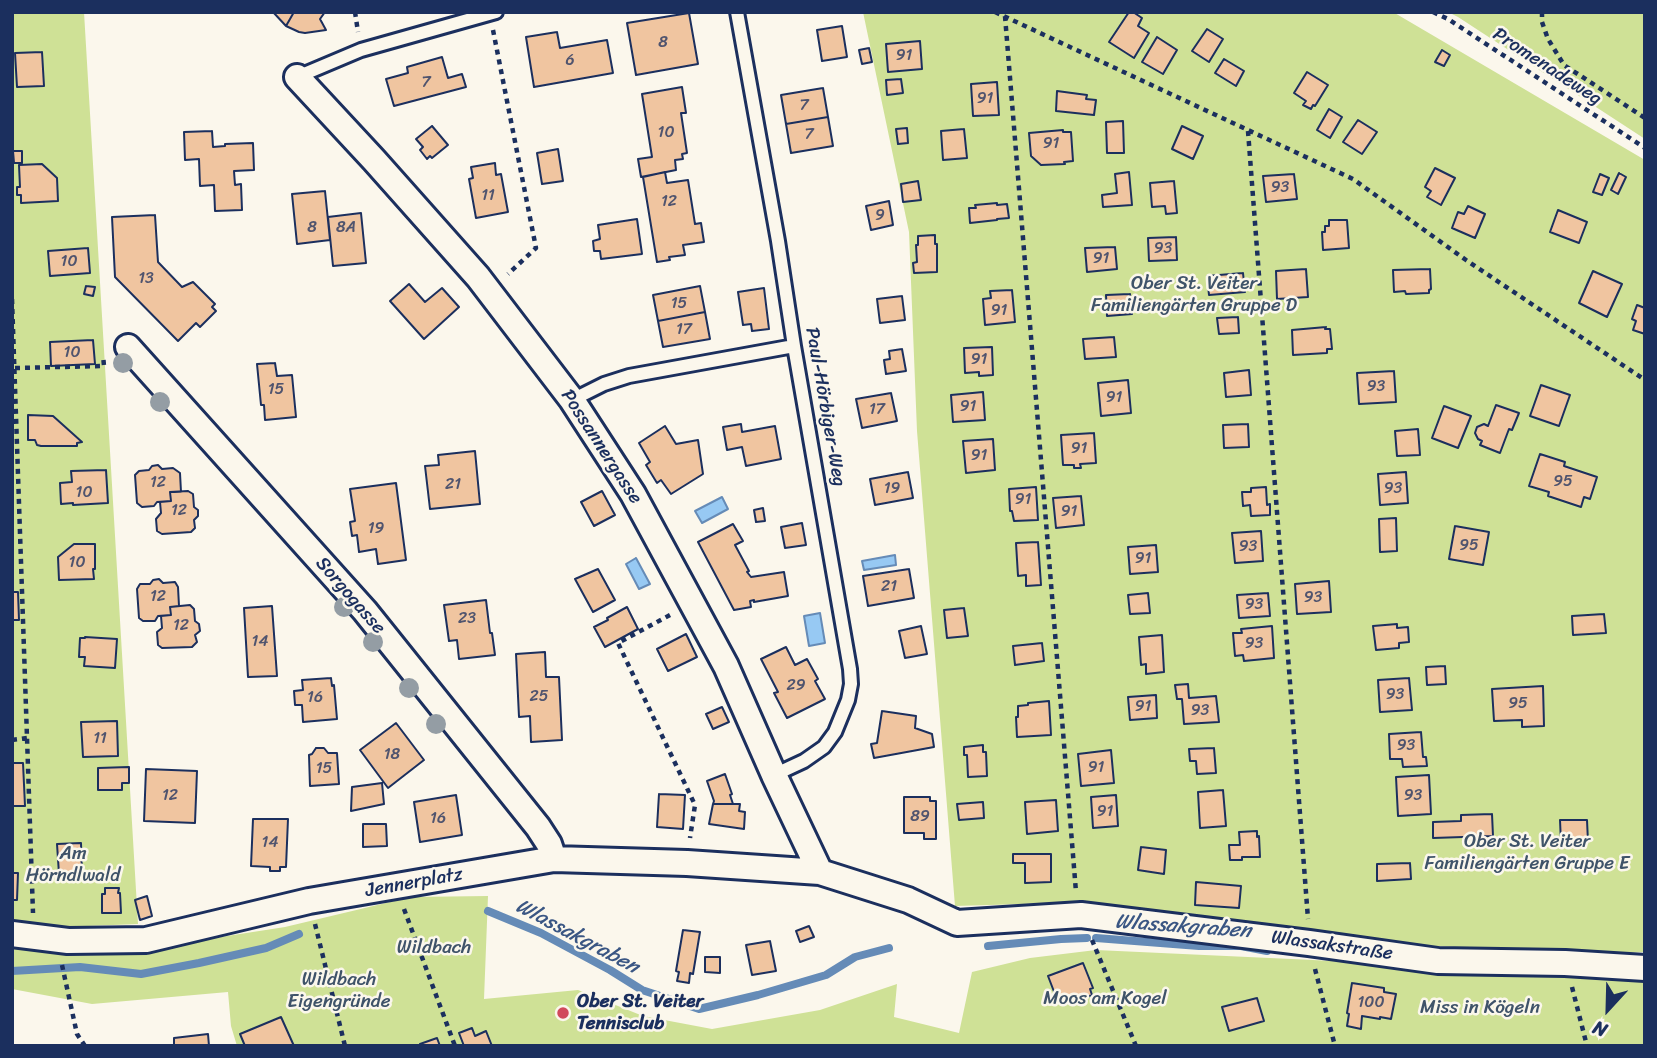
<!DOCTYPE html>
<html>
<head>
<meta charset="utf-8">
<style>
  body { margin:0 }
  #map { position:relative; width:1657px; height:1058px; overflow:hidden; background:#fbf7ec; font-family:Sriracha,sans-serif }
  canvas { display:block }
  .frame { position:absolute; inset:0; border:14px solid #1b2f5e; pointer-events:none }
  .north { position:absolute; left:1573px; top:974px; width:70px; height:70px; -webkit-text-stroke:5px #fbf7ec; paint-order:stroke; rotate:202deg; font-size:19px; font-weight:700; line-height:28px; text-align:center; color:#1b2f5e }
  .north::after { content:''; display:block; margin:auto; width:24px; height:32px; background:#1b2f5e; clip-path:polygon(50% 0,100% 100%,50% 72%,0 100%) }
</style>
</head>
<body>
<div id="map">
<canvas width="1657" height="1058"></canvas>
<div class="frame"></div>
<div class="north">N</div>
</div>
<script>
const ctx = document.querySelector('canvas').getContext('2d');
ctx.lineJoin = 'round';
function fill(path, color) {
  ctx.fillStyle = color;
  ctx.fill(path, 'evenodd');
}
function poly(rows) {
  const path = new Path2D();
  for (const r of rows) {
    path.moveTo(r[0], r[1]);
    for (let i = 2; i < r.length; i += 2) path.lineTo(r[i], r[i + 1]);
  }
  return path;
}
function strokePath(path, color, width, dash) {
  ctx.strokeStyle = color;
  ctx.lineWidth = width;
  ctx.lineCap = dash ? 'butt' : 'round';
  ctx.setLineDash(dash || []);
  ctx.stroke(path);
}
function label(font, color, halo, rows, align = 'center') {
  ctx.font = font + ' Sriracha,sans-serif';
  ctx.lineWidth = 5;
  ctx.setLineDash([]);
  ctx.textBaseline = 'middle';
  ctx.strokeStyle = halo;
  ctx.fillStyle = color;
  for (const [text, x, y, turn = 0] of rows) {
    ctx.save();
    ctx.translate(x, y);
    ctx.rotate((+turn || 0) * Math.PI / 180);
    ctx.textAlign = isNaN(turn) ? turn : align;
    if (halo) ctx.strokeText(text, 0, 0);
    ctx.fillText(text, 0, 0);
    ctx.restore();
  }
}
const green = poly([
  [12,12,84,12,138,924,62,927,12,923],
  [863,12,1393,12,1645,160,1645,952,1624,953,1430,946,1092,902,955,906,917,431,909,232],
  [1448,12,1645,12,1645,139,1458,17],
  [488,896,484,999,578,990,643,1016,712,1029,820,1010,897,984,894,1017,959,1033,972,972,1030,958,1096,950,1313,960,1580,975,1645,981,1645,1046,237,1046,231,1026,228,992,92,1004,12,989,12,926,137,950,285,927,411,897]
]);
const water = poly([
  [722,497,728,509,702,523,695,511,722,497],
  [895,555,896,565,864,570,862,561,895,555],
  [636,558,650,584,639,589,626,564,636,558],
  [820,613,825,643,809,646,804,616,820,613]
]);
const stream = poly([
  [488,911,541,933,610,970,642,990,699,1009,758,995,826,975,855,957,889,948],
  [1096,938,1199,946,1241,946,1267,951],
  [988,946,1061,939,1087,938],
  [12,971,80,967,141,974,199,963,266,948,299,934]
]);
const building = poly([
  [273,12,294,12,286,26,273,12],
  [294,12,325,12,320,19,326,30,305,33,299,32,286,26,294,12],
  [1129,12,1133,12,1142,18,1138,26,1149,33,1134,58,1109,42,1129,12],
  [689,13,698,64,636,75,627,23,689,13],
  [842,26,847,57,822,61,817,30,842,26],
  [1207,29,1223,39,1209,62,1192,51,1207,29],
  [557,32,560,48,607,40,613,73,534,87,526,37,557,32],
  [1157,37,1177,50,1163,74,1142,62,1157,37],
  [920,41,922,69,888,72,886,44,920,41],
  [869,48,872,62,862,64,859,50,869,48],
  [1442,50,1450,55,1444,66,1435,62,1442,50],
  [42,52,44,86,17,87,15,53,42,52],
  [442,57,448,78,462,74,466,87,394,106,386,79,408,73,407,67,442,57],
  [1224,59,1244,71,1236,86,1215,73,1224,59],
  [1307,72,1328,85,1315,106,1313,105,1311,109,1303,105,1306,101,1294,93,1307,72],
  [901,79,903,93,887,95,886,80,901,79],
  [997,82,999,115,973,116,971,84,997,82],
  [682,87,686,113,681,113,687,153,682,154,683,159,675,160,676,170,641,177,638,159,652,157,642,94,682,87],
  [823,88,828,117,786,124,781,95,823,88],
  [1057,91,1087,95,1086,99,1096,100,1094,115,1056,111,1057,91],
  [1329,109,1342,117,1330,138,1317,130,1329,109],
  [828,117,833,146,791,153,786,124,828,117],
  [1358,120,1377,132,1362,154,1343,142,1358,120],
  [1123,121,1124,153,1107,153,1106,122,1123,121],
  [432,126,448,145,432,158,430,156,427,159,420,150,423,147,416,139,432,126],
  [1182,126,1203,136,1193,159,1172,149,1182,126],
  [907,128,908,143,898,144,896,129,907,128],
  [964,129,967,158,943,160,941,131,964,129],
  [1063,130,1063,132,1071,132,1073,161,1064,162,1065,164,1041,165,1031,156,1029,133,1063,130],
  [212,131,213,147,225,146,225,144,253,143,254,170,234,171,235,185,241,184,242,210,215,211,214,185,200,186,199,159,185,160,184,132,212,131],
  [558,149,563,181,542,184,537,153,558,149],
  [13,151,22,151,22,163,14,163,13,151],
  [495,163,496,175,501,174,508,212,476,218,469,179,473,178,471,167,495,163],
  [42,164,57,178,58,201,21,203,21,195,17,195,17,187,20,187,19,165,42,164],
  [1435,168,1455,178,1441,205,1427,197,1431,191,1425,187,1435,168],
  [665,172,667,183,688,180,695,224,701,223,704,242,683,245,685,255,669,257,670,260,657,262,643,177,665,172],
  [1129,172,1132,205,1103,207,1102,195,1117,193,1115,174,1129,172],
  [1619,173,1626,177,1618,194,1611,190,1619,173],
  [1294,174,1297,199,1266,202,1263,176,1294,174],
  [1600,174,1609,178,1602,195,1593,192,1600,174],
  [918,181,921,200,903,202,901,184,918,181],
  [1174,181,1177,213,1166,214,1165,206,1152,207,1150,183,1174,181],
  [325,191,330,240,297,244,292,194,325,191],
  [889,201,893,225,871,230,866,206,889,201],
  [997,203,997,205,1007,204,1009,218,997,219,997,220,970,223,969,208,976,208,975,205,997,203],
  [1468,206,1485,214,1475,238,1452,228,1458,212,1464,214,1468,206],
  [1558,210,1587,222,1579,243,1550,232,1558,210],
  [361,213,366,263,333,266,328,217,361,213],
  [155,215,158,262,182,287,193,282,215,304,212,307,216,311,200,327,196,323,178,341,115,277,112,217,155,215],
  [637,219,642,254,601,259,600,251,594,251,593,241,600,239,598,225,637,219],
  [1329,220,1347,220,1349,248,1323,250,1322,232,1325,232,1325,226,1329,226,1329,220],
  [935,235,935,244,937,244,937,272,914,273,913,263,917,262,916,245,918,245,918,236,935,235],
  [1176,237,1177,260,1149,261,1148,238,1176,237],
  [1115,247,1117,269,1087,272,1085,248,1115,247],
  [88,248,90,273,50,276,48,251,88,248],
  [1306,269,1308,297,1277,299,1276,271,1306,269],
  [1430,269,1431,289,1429,290,1429,293,1406,294,1405,291,1394,292,1393,270,1430,269],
  [1593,271,1622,284,1607,317,1579,303,1593,271],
  [1243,273,1245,292,1209,295,1207,276,1243,273],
  [409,284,425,302,442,288,459,307,424,339,390,301,409,284],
  [86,286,95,287,93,296,84,294,86,286],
  [700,286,705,312,658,321,653,295,700,286],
  [764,288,769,329,752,331,751,324,743,325,738,292,764,288],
  [1012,290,1015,322,985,325,983,299,991,298,990,291,1012,290],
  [1130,294,1132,314,1107,316,1106,295,1130,294],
  [902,296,905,320,880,323,877,299,902,296],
  [1637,305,1645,308,1645,334,1633,330,1636,321,1632,319,1637,305],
  [705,312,710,339,663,347,658,321,705,312],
  [1238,317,1239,333,1219,334,1217,318,1238,317],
  [1326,327,1325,329,1330,329,1332,349,1327,349,1327,353,1293,355,1292,330,1326,327],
  [1114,337,1116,357,1085,359,1083,339,1114,337],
  [93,340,95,364,51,366,50,342,93,340],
  [992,347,993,375,979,376,979,372,965,373,964,348,992,347],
  [902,349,906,371,886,374,884,360,890,359,889,351,902,349],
  [275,363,277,376,292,375,296,417,265,420,264,405,261,405,257,364,275,363],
  [1249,370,1251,395,1226,397,1224,373,1249,370],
  [1394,371,1396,402,1359,404,1357,373,1394,371],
  [1128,380,1131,413,1101,416,1098,383,1128,380],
  [1541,385,1570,395,1559,426,1530,416,1541,385],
  [983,392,985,420,953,422,951,395,983,392],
  [891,393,897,421,862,428,856,399,891,393],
  [1496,405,1519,413,1512,430,1509,429,1500,453,1480,445,1482,441,1478,439,1475,433,1477,427,1484,424,1488,426,1496,405],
  [1444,406,1471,416,1458,448,1432,438,1444,406],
  [28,415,53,416,82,442,77,443,77,446,41,446,37,445,35,440,28,440,28,415],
  [741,424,742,432,775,426,781,459,746,466,742,447,727,450,723,427,741,424],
  [1248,424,1249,447,1224,448,1223,425,1248,424],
  [665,426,676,444,698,440,703,474,671,494,661,480,657,483,646,465,650,462,639,443,665,426],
  [1418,429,1420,455,1397,456,1395,431,1418,429],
  [1094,433,1096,463,1080,464,1081,468,1074,468,1074,465,1063,465,1061,435,1094,433],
  [993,439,995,470,966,473,963,441,993,439],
  [475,451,480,504,430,509,425,466,439,465,438,455,475,451],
  [1540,454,1565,462,1564,466,1597,477,1590,499,1584,497,1581,507,1548,496,1549,492,1529,486,1540,454],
  [158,465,162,469,173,468,180,473,181,492,170,492,171,501,157,502,154,506,142,507,137,503,135,475,139,471,149,470,152,466,158,465],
  [106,470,108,503,73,505,73,503,61,504,60,483,72,482,71,471,106,470],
  [908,472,913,498,875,505,870,479,908,472],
  [1406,472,1408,503,1380,505,1378,474,1406,472],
  [396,483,406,560,378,564,376,549,359,552,357,535,352,536,350,522,355,521,350,489,396,483],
  [1036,487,1038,520,1014,521,1012,511,1010,511,1009,489,1036,487],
  [1266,487,1267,505,1270,504,1270,515,1251,516,1250,505,1243,506,1242,492,1251,492,1251,488,1266,487],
  [188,491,193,494,194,507,198,510,198,516,194,520,195,528,191,532,162,534,157,531,156,519,161,513,160,502,171,501,170,492,188,491],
  [602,491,615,515,594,526,581,502,602,491],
  [1081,496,1084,525,1056,528,1053,498,1081,496],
  [763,508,765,521,756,522,754,510,763,508],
  [1396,518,1397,551,1380,552,1379,519,1396,518],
  [802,523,806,545,785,548,781,527,802,523],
  [733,524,743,541,735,545,749,571,747,572,751,577,784,572,788,596,754,602,754,600,750,601,751,607,734,610,698,542,733,524],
  [1455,526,1489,532,1483,565,1449,559,1455,526],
  [1261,531,1263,561,1235,563,1232,533,1261,531],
  [1038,542,1041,585,1026,586,1026,575,1018,576,1016,543,1038,542],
  [74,544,95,544,95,569,93,569,94,579,59,580,58,557,74,544],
  [1156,545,1158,572,1130,574,1128,547,1156,545],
  [598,569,615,600,593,612,575,579,598,569],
  [909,569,914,598,868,606,863,576,909,569],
  [159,579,163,583,175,582,178,587,179,606,170,607,171,615,158,616,155,621,143,621,139,618,137,589,140,584,150,584,153,580,159,579],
  [1329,581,1331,612,1297,614,1295,584,1329,581],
  [12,592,18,592,19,620,12,620,12,592],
  [1148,593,1150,613,1130,614,1128,595,1148,593],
  [1268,593,1270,616,1239,618,1237,595,1268,593],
  [486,600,490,633,492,633,495,655,459,659,457,640,449,641,444,605,486,600],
  [190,605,194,609,195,621,199,624,200,631,195,635,197,642,192,647,162,648,158,645,157,632,162,628,161,616,171,615,170,607,190,605],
  [272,606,277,676,248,677,244,608,272,606],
  [627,607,638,629,605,647,594,627,608,620,607,618,627,607],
  [964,608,968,636,947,638,944,610,964,608],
  [1604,614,1606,633,1573,635,1572,616,1604,614],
  [1397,624,1397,628,1408,627,1409,642,1399,643,1399,648,1376,650,1373,626,1397,624],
  [921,626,927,654,905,658,899,631,921,626],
  [1272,626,1274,658,1244,661,1243,655,1235,656,1233,633,1242,633,1241,629,1272,626],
  [686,634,697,657,668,671,657,649,686,634],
  [1162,635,1164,672,1146,674,1146,664,1141,665,1139,637,1162,635],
  [85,637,117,639,115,668,84,666,85,657,79,657,80,638,85,638,85,637],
  [1042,643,1044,661,1015,665,1013,646,1042,643],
  [786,647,795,665,807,659,818,679,815,681,825,699,787,718,774,693,778,692,761,659,786,647],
  [545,652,546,677,559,677,562,740,531,742,530,716,519,717,516,654,545,652],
  [1445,666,1446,684,1427,685,1426,667,1445,666],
  [331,678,332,686,334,685,337,719,303,722,302,705,295,705,294,691,303,690,302,680,331,678],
  [1409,678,1412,710,1380,712,1378,680,1409,678],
  [1188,684,1189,698,1216,696,1219,722,1184,724,1182,699,1177,699,1175,685,1188,684],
  [1543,686,1544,726,1522,727,1522,720,1494,721,1492,689,1543,686],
  [1156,695,1157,718,1130,720,1128,697,1156,695],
  [1049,701,1051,735,1017,737,1016,717,1018,717,1018,706,1028,705,1028,703,1049,701],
  [722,707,729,722,713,729,706,714,722,707],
  [882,711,916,716,915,728,932,734,934,747,874,758,871,744,877,743,882,711],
  [117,721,118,756,83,757,81,722,117,721],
  [396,723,424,760,388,788,360,750,396,723],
  [1421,732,1423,757,1426,757,1427,766,1403,767,1402,759,1390,759,1389,734,1421,732],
  [983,745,983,752,986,752,987,776,968,777,967,755,964,755,964,747,983,745],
  [316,748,324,748,328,753,337,753,339,784,310,786,309,755,312,754,316,748],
  [1214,748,1216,773,1197,774,1196,761,1190,761,1189,749,1214,748],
  [1111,750,1114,783,1081,786,1078,754,1111,750],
  [12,763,23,763,25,806,12,806,12,763],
  [129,767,129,783,122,783,122,790,98,790,98,768,129,767],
  [146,769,197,771,195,823,144,821,146,769],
  [725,774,732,794,730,795,733,804,713,804,714,801,707,781,725,774],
  [1429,775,1431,814,1398,816,1396,777,1429,775],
  [382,783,384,804,351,811,352,787,382,783],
  [1223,790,1226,826,1200,828,1198,792,1223,790],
  [659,794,685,795,683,829,657,827,659,794],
  [456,795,462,835,420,842,414,802,456,795],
  [1116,795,1118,826,1093,828,1091,797,1116,795],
  [904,797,930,797,930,801,936,801,936,839,924,839,924,833,904,833,904,797],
  [1056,800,1058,831,1027,834,1025,802,1056,800],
  [983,802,984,818,959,820,957,804,983,802],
  [713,804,740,804,739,811,745,812,744,829,709,824,713,804],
  [1492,814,1493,836,1433,838,1433,822,1461,821,1461,815,1492,814],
  [253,819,288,819,286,867,280,867,280,871,270,871,270,867,251,866,253,819],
  [1560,820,1587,820,1588,842,1561,843,1560,820],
  [363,824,386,824,387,846,363,847,363,824],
  [1257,831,1257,837,1259,836,1260,857,1242,857,1242,860,1230,860,1229,845,1240,845,1239,832,1257,831],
  [81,843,82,874,59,874,57,844,81,843],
  [1141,847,1166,850,1164,874,1138,870,1141,847],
  [1013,854,1051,854,1051,882,1025,883,1025,863,1013,863,1013,854],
  [1410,863,1411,879,1377,881,1377,864,1410,863],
  [12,873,18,873,17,900,12,900,12,873],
  [1196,882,1241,886,1239,908,1195,905,1196,882],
  [105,888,119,888,118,893,120,893,121,913,102,913,102,894,105,894,105,888],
  [147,896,152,916,140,920,135,900,147,896],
  [809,926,814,937,800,942,796,931,809,926],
  [683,930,700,932,693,974,690,973,689,983,677,981,679,972,676,971,683,930],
  [770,941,776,971,752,975,746,945,770,941],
  [705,957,720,957,720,973,705,972,705,957],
  [1083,963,1093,988,1090,989,1092,995,1074,1002,1072,996,1058,1002,1048,976,1083,963],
  [1352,983,1384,988,1384,992,1396,994,1391,1019,1380,1017,1380,1019,1362,1016,1361,1029,1347,1026,1349,1014,1347,1013,1352,983],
  [1257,998,1264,1021,1229,1031,1222,1007,1257,998],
  [281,1017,294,1046,245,1046,240,1034,281,1017],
  [472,1028,475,1036,486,1031,492,1046,464,1046,459,1033,472,1028],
  [208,1034,209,1046,174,1046,174,1038,208,1034],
  [437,1038,440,1046,420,1046,420,1044,437,1038]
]);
const path = poly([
  [355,12,358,32],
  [995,12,1353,179,1466,260,1645,380],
  [1433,12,1448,19,1645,148],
  [1542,12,1542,22,1548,39,1564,65,1645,118],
  [1005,16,1076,892],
  [493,30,536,248,508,274],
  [1248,131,1308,919],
  [12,299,33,913],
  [15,368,104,366,103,355],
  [670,615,618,643,695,805,690,838],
  [12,740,27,738],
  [404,909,455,1046],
  [315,924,345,1046],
  [1092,940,1136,1046],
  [62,965,77,1034,85,1046],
  [1315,969,1335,1046],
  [1572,987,1587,1046]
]);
const service = poly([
  [737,12,778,241,794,346,850,669,851,684,848,700,835,732,824,747,804,761,774,775],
  [297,77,361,50,496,12],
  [572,400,604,384,629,376,794,346]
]);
const minor = poly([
  [297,77,374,160,478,277,572,400,633,494,726,666,774,775,820,872],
  [128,347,365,611,538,827,549,844,554,859],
  [12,934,68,941,146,940,309,901,554,859,687,863,820,872,908,900,957,923,1081,915,1309,943,1438,961,1565,963,1645,968]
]);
const trees = [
  [123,363],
  [160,402],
  [344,607],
  [373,642],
  [409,688],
  [436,724]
];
const markers = [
  [563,1013,7,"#d1495b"]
];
const numberNames = [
  ["8",663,43],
  ["91",904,56],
  ["6",570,61],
  ["7",426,83],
  ["91",985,99],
  ["7",804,106],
  ["10",666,133],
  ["7",809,135],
  ["91",1051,144],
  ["93",1280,188],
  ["11",488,196],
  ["12",669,202],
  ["9",880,216],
  ["8",312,228],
  ["8A",346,228],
  ["93",1163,249],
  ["91",1101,259],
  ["10",69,262],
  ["13",146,279],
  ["15",679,304],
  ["91",999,311],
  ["17",684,330],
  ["10",72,353],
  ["91",979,360],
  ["93",1376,387],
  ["15",276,390],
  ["91",1114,398],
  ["91",968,407],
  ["17",877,410],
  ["91",1079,449],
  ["91",979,456],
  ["95",1563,482],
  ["12",158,483],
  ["21",453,485],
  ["19",892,489],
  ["93",1393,489],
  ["10",84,493],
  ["91",1023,500],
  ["12",179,511],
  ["91",1069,512],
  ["19",376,529],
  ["95",1469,546],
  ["93",1248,547],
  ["91",1143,559],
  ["10",77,563],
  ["21",889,587],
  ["12",158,597],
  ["93",1313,598],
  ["93",1254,605],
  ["23",467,619],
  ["12",181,626],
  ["14",260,642],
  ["93",1254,644],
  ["29",796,686],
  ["93",1395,695],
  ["25",539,697],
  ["16",315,698],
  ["95",1518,704],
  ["91",1143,707],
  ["93",1200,711],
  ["11",100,739],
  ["93",1406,746],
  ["18",392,755],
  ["91",1096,768],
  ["15",324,769],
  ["12",170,796],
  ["93",1413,796],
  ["91",1105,812],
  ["89",920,817],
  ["16",438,819],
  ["14",270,843],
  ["100",1371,1003]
];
const streetNames = [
  ["Promenadeweg",1547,67,33],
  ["Paul-Hörbiger-Weg",825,407,80],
  ["Possannergasse",601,447,57],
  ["Sorgogasse",350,596,49],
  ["Jennerplatz",414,883,-10],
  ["Wlassakstraße",1332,946,8]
];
const parkNames = [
  ["Ober St. Veiter",1194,284],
  ["Familiengärten Gruppe D",1194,306],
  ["Ober St. Veiter",1527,842],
  ["Familiengärten Gruppe E",1527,864],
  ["Am",73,854],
  ["Hörndlwald",73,876],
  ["Wildbach",434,948],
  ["Wildbach",339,980],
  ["Eigengründe",339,1002],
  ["Moos am Kogel",1105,999],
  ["Miss in Kögeln",1480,1008]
];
const poiNames = [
  ["Ober St. Veiter",577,1002],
  ["Tennisclub",577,1024]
];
const waterNames = [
  ["Wlassakgraben",1183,927,4],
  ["Wlassakgraben",577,937,28]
];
fill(green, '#cfe196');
fill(water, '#97c9f3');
strokePath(water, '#658bb7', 2);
strokePath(stream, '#658bb7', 8);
fill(building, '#f0c5a0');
strokePath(building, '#1b2f5e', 2);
strokePath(service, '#1b2f5e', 18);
strokePath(minor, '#1b2f5e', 30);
strokePath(path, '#1b2f5e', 4.5, [5, 5]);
strokePath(service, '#fbf7ec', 12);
strokePath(minor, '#fbf7ec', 24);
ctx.fillStyle = '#949da4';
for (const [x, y] of trees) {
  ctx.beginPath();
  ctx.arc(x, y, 10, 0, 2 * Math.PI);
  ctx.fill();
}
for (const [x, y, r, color] of markers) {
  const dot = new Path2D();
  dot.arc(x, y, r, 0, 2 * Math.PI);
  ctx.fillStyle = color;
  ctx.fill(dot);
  strokePath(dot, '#fbf7ec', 2.5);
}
label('16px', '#50546e', null, numberNames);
label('19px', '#1b2f5e', '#fbf7ec', streetNames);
label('19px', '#3f5369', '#fbf7ec', parkNames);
label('bold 19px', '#1b2f5e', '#fbf7ec', poiNames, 'left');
label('italic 21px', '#3a5683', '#fbf7ec', waterNames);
</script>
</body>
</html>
